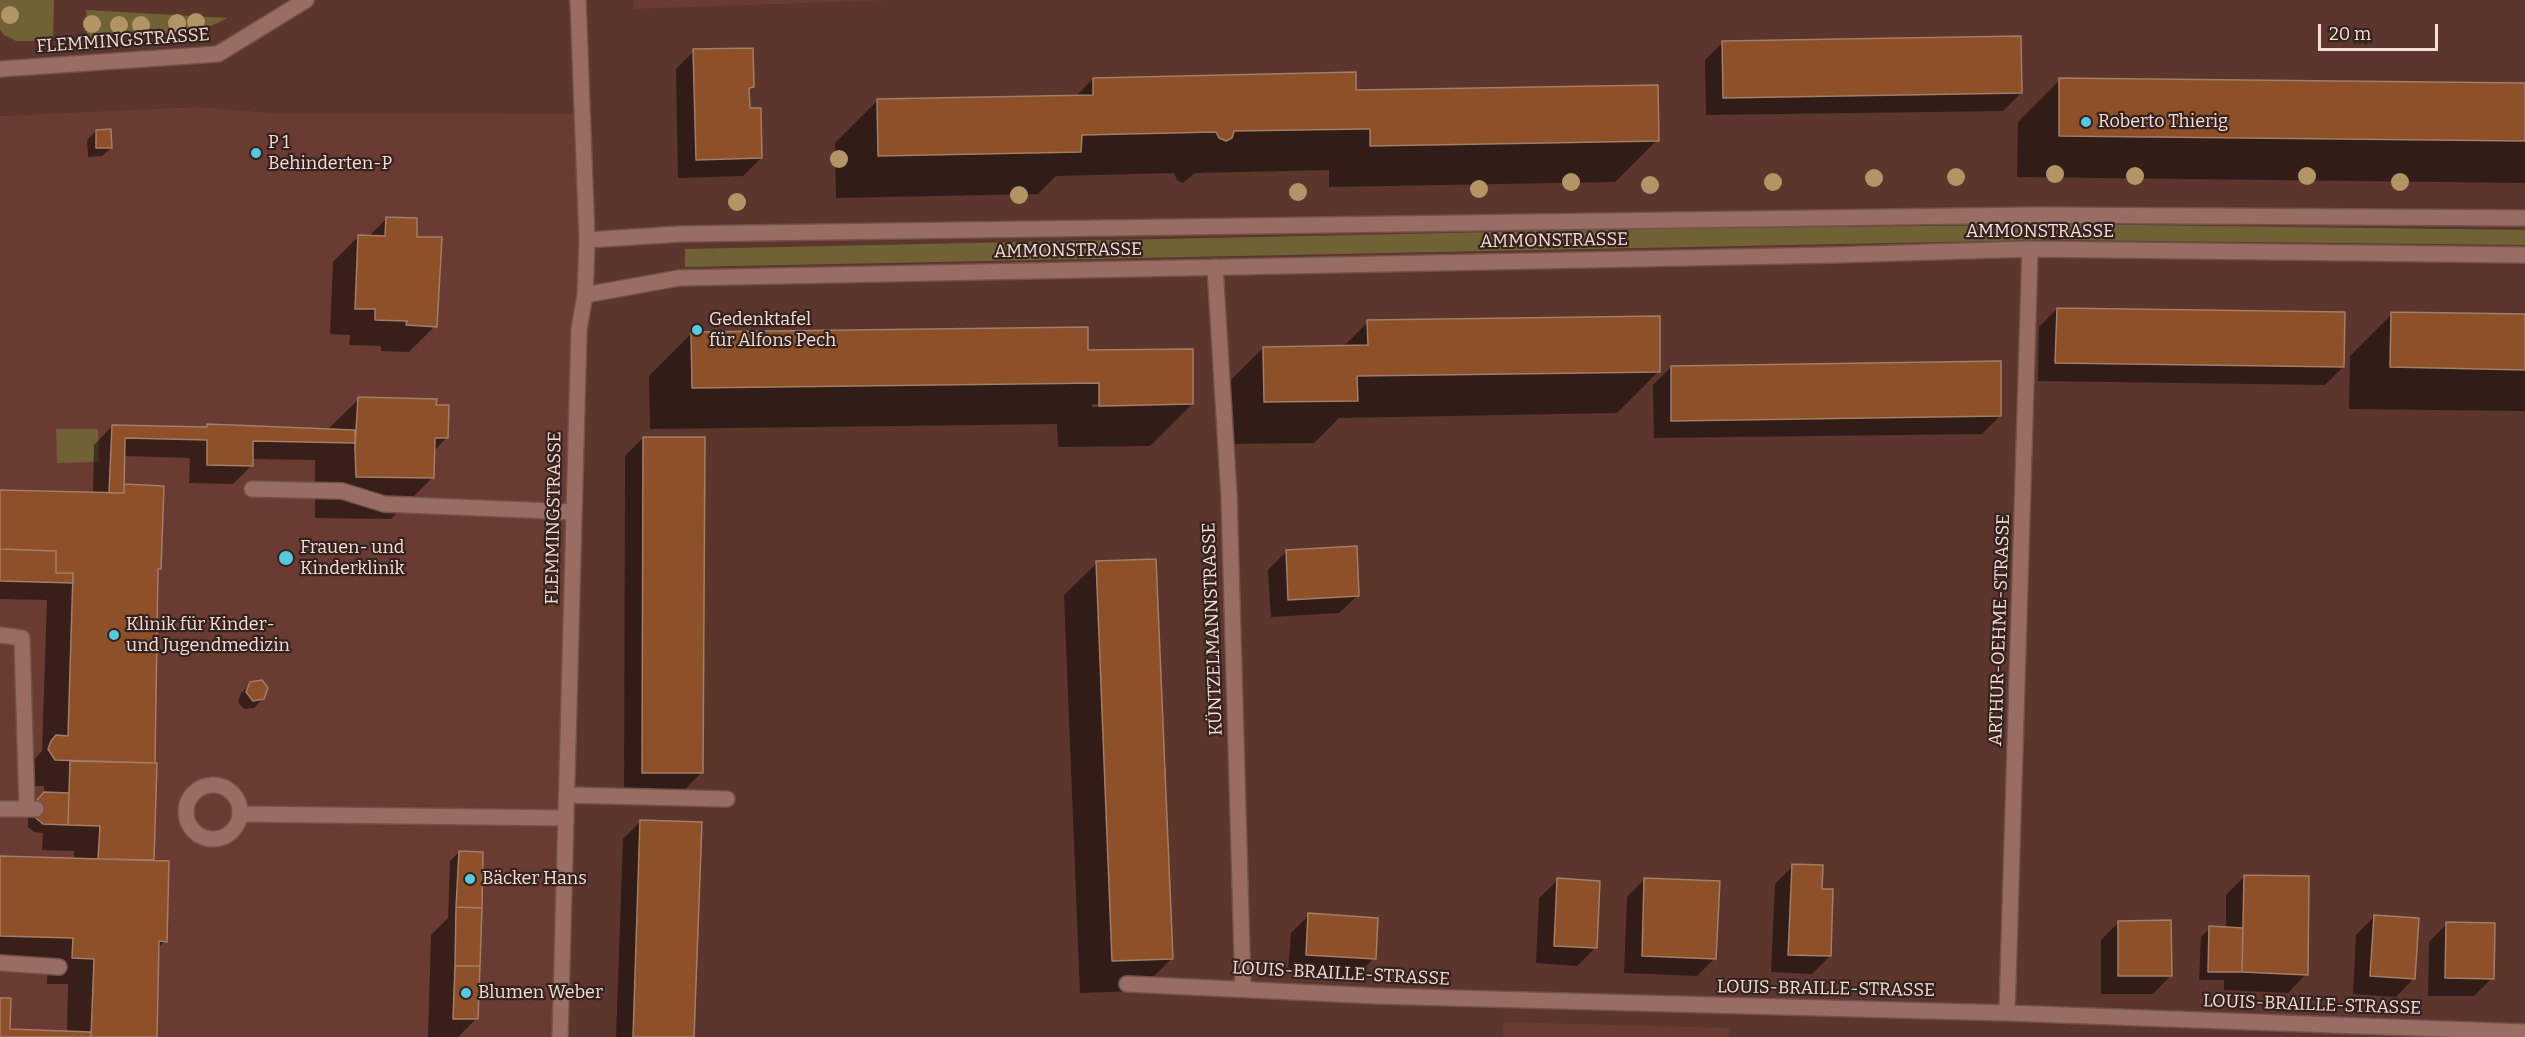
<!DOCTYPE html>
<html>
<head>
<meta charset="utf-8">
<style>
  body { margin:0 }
  #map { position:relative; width:2525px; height:1037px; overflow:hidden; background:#5c352d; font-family:Bitter,serif }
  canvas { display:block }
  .scale { position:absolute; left:2318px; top:24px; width:120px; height:27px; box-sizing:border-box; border:3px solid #f6ddd7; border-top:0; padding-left:8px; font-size:18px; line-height:21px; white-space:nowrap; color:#f6ddd7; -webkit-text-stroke:4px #34221e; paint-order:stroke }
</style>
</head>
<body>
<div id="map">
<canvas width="2525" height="1037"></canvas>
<div class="scale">20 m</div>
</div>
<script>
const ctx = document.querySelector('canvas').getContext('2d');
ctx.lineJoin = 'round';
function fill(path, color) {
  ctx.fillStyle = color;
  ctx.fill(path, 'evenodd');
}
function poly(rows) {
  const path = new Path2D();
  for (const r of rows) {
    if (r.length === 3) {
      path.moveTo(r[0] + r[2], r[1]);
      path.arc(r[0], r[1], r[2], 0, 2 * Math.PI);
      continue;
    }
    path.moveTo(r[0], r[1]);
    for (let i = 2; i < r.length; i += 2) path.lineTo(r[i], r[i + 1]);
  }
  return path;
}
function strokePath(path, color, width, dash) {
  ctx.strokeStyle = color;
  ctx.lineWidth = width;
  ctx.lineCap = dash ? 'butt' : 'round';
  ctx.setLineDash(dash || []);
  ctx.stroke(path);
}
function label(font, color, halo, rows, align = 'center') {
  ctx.font = font + ' Bitter,serif';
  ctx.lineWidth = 4.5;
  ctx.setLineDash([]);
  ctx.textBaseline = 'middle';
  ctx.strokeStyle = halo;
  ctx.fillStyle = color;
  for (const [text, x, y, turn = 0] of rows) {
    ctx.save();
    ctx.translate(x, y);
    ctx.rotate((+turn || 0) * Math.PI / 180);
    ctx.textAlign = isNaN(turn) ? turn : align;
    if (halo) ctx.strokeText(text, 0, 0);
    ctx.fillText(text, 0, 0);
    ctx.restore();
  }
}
const built = poly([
  [634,0,896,0,634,9],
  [198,107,271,113,575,114,587,240,560,1037,0,1037,0,116],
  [1503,1022,1729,1028,1729,1037,1503,1037]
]);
const green = poly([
  [0,0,54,0,53,41,16,41,4,35,0,30],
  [86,10,228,18,198,32,87,38],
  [2061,224,2525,230,2525,245,2061,240],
  [2043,225,2043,240,685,267,685,249,1686,228],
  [98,429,99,462,57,463,56,429]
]);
const shadow = poly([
  [1723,42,2021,93,2003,111,1706,115,1705,60],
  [694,51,752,87,748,91,749,110,761,158,743,176,678,178,676,69],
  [1093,79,1355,92,1657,140,1615,182,1329,187,1329,170,1195,173,1183,183,1177,180,1174,173,1056,176,1038,194,836,198,835,143,877,101,1075,97],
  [2060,80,2525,84,2525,183,2017,177,2018,122],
  [96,131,111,148,102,156,88,157,87,140],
  [386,219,415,238,435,326,409,352,381,351,381,346,349,345,350,335,330,334,333,262,359,236,368,237],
  [2057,309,2343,367,2325,385,2038,381,2039,327],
  [2392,314,2525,315,2525,411,2349,409,2350,356],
  [1368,322,1659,371,1617,413,1339,418,1314,443,1222,444,1221,390,1263,348,1343,347],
  [691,334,1086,351,1192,404,1150,446,1058,447,1057,424,650,429,649,376],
  [1151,403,1151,406,1092,407,1092,404],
  [1671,367,2000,416,1982,434,1654,438,1653,385],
  [359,399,434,406,447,437,434,451,433,477,391,519,315,518,315,460,251,459,251,466,233,484,189,483,190,458,123,456,122,488,162,487,153,690,156,689,153,862,165,941,157,949,155,1037,0,1037,0,999,9,1031,67,1033,68,984,47,984,48,964,0,962,0,858,74,860,74,851,42,850,43,833,34,832,28,827,28,810,44,794,44,786,29,786,25,769,42,751,47,600,0,599,0,491,93,494,94,445,112,426,205,428,208,426,327,430],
  [354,439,357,439,356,449,354,449],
  [643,438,702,772,684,790,624,790,625,456],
  [1286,552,1358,595,1339,613,1271,617,1268,570],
  [1097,563,1172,958,1139,991,1080,993,1064,595],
  [251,684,263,698,254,708,244,709,238,702,241,693],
  [641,821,693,1037,616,1037,623,839],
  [459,852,476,1019,458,1037,428,1037,431,935,448,918,450,861],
  [1793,866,1821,891,1830,956,1812,974,1771,972,1775,884],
  [2244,877,2306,974,2288,993,2224,990,2224,980,2199,980,2201,937,2210,928,2226,928,2226,895],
  [1645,879,1715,958,1697,976,1624,973,1627,897],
  [1558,880,1595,948,1577,966,1536,963,1539,898],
  [1309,915,1374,958,1356,976,1288,972,1291,933],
  [2374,917,2414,978,2396,997,2353,994,2356,935],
  [2119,922,2171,975,2153,994,2101,994,2101,940],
  [2447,924,2492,978,2474,996,2428,996,2429,942]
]);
const building = poly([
  [2021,36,2022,93,1723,98,1722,41,2021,36],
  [753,48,754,87,749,88,750,108,761,108,762,158,696,160,693,49,753,48],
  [1356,72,1356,90,1658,85,1659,141,1370,146,1370,129,1364,129,1234,131,1232,138,1226,141,1219,138,1216,132,1082,135,1081,152,878,156,877,99,1093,95,1093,78,1356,72],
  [2059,78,2525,83,2525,141,2059,136,2059,78],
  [111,129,112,148,96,148,96,130,111,129],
  [386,217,417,218,417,237,442,237,437,327,406,325,407,321,375,320,375,309,355,309,358,235,385,236,386,217],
  [2057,308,2345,312,2344,367,2055,363,2057,308],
  [2391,312,2525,314,2525,370,2390,367,2391,312],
  [1660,316,1660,372,1357,376,1358,401,1264,402,1263,347,1368,345,1367,320,1660,316],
  [1088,327,1088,350,1193,349,1193,404,1099,406,1099,383,692,388,691,332,1088,327],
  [2001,361,2001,416,1671,421,1671,366,2001,361],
  [358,397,437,399,436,405,449,405,448,438,435,438,434,478,356,477,355,448,358,397],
  [207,424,355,430,355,443,253,441,253,466,207,465,207,440,125,438,124,493,109,493,112,425,207,427,207,424],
  [643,437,705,437,703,773,642,773,643,437],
  [124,484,164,486,161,569,158,569,155,763,55,760,48,749,51,741,56,735,68,736,73,573,56,573,56,551,0,549,0,490,124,493,124,484],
  [1357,546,1359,596,1288,600,1286,550,1357,546],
  [0,549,56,551,56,573,73,573,73,583,0,581,0,549],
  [1156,559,1173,959,1112,961,1096,561,1156,559],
  [262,680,268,688,264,699,253,701,246,692,250,682,262,680],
  [70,761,157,763,154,860,98,859,100,826,68,825,70,761],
  [44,792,69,793,68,825,43,824,36,818,37,800,44,792],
  [640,820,702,822,694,1037,633,1037,640,820],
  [459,851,483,852,482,908,456,907,459,851],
  [0,856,169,861,167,942,159,941,157,1037,91,1037,94,959,72,958,73,938,0,936,0,856],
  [1792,864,1823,865,1822,889,1833,889,1831,956,1788,955,1792,864],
  [2244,875,2309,876,2308,975,2242,972,2244,875],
  [1557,878,1600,881,1597,948,1554,946,1557,878],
  [1644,878,1720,881,1716,959,1642,956,1644,878],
  [456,907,482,908,480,966,455,966,456,907],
  [1308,913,1378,918,1376,959,1306,955,1308,913],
  [2374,915,2419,918,2415,979,2370,976,2374,915],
  [2171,920,2172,976,2118,976,2118,921,2171,920],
  [2446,922,2495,923,2494,979,2445,978,2446,922],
  [2209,926,2243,928,2242,972,2208,972,2209,926],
  [455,966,480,966,478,1019,453,1019,455,966],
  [0,998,11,998,10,1029,91,1032,91,1037,0,1037,0,998]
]);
const minor = poly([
  [0,69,218,54,306,0],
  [587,240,680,234,2036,215,2525,218],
  [1215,267,1229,496,1243,989],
  [585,295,679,278,1834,255,2030,249,2525,255],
  [252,489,342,491,384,504,574,512],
  [0,635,22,638,27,809],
  [213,812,27],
  [567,795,727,799],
  [0,809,36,809],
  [241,814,566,818],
  [0,963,59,967],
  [1127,984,1378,996,2007,1013,2525,1032],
  [2007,1013,2030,249],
  [560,1037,579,329,585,295,587,240,578,0]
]);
const trees = [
  [10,15],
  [196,22],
  [177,23],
  [92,24],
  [119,25],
  [141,25],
  [839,159],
  [2055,174],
  [2135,176],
  [2307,176],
  [1956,177],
  [1874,178],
  [1571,182],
  [1773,182],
  [2400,182],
  [1650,185],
  [1479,189],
  [1298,192],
  [1019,195],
  [737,202]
];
const markers = [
  [2086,122,6,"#55cadf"],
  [256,153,6,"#55cadf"],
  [697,330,6,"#55cadf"],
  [286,558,8,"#55cadf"],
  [114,635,6,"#55cadf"],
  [470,879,6,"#55cadf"],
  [466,993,6,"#55cadf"]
];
const streetNames = [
  ["FLEMMINGSTRASSE",123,41,-4],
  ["AMMONSTRASSE",2040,232],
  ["AMMONSTRASSE",1554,241,-1],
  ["AMMONSTRASSE",1068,251,-1],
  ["FLEMMINGSTRASSE",554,518,-89],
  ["KÜNTZELMANNSTRASSE",1213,629,-92],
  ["ARTHUR-OEHME-STRASSE",2000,630,-88],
  ["LOUIS-BRAILLE-STRASSE",1341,974,3],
  ["LOUIS-BRAILLE-STRASSE",1826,989,1],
  ["LOUIS-BRAILLE-STRASSE",2312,1005,2]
];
const poiNames = [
  ["Roberto Thierig",2098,122],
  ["P 1",268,143],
  ["Behinderten-P",268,164],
  ["Gedenktafel",709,320],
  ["für Alfons Pech",709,341],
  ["Frauen- und",300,548],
  ["Kinderklinik",300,569],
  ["Klinik für Kinder-",126,625],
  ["und Jugendmedizin",126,646],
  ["Bäcker Hans",482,879],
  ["Blumen Weber",478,993]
];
fill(built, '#6a3b32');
fill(green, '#716235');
fill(shadow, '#0007');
fill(building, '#8d5029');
strokePath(building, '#a47d66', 1.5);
strokePath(minor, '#73514b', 18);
strokePath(minor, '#996d64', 15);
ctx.fillStyle = '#b39465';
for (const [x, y] of trees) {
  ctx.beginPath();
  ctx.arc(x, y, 9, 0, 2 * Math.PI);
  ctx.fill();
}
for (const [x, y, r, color] of markers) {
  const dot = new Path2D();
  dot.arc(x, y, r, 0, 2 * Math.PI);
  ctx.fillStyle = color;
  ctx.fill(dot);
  strokePath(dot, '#34221e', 2);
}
label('18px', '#f6ddd7', '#34221e', streetNames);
label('18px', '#f6ddd7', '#34221e', poiNames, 'left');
</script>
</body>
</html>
